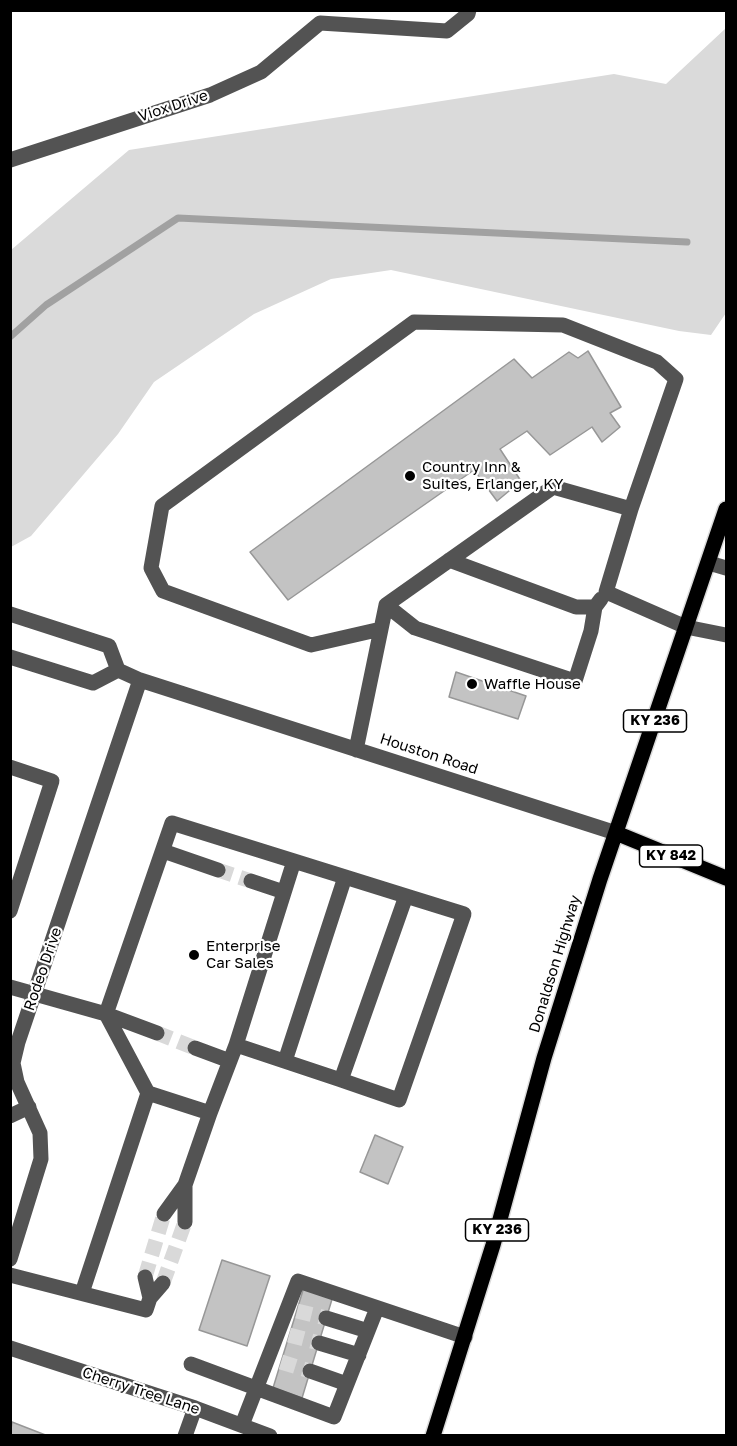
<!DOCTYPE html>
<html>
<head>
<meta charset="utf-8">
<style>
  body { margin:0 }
  #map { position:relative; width:737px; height:1446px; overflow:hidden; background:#fff; font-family:"Golos Text",sans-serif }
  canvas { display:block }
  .frame { position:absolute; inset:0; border:12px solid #000; pointer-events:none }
</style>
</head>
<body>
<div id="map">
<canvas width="737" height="1446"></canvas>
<div class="frame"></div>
</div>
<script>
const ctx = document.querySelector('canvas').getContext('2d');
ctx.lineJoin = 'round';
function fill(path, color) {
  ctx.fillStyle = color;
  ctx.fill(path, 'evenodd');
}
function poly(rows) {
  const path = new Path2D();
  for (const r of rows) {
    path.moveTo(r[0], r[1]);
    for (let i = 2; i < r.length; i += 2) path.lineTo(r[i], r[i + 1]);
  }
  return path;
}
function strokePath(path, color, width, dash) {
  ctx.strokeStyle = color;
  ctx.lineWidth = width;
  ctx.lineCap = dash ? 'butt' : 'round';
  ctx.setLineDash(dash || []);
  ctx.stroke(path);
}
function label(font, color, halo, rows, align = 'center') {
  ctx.font = font + ' "Golos Text",sans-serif';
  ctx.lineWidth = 4.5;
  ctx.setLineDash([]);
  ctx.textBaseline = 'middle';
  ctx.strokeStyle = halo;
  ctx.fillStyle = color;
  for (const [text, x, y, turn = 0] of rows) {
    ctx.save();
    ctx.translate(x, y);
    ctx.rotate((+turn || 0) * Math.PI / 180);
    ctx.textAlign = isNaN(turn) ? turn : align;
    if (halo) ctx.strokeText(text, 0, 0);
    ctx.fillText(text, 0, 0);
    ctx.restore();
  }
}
const green = poly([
  [726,28,726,313,711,335,679,331,391,270,331,279,254,314,154,382,118,434,31,536,11,547,11,250,129,150,614,74,666,84]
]);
const stream = poly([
  [10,337,46,305,178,218,687,242]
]);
const building = poly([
  [588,351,621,407,610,413,620,427,602,442,592,427,550,455,527,431,500,449,521,481,497,501,474,470,288,600,250,552,514,359,532,378,569,352,578,358,588,351],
  [456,672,526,696,518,719,449,697,456,672],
  [375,1135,403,1147,388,1184,360,1172,375,1135],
  [222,1260,270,1276,247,1346,199,1330,222,1260],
  [304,1287,333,1296,302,1398,273,1388,304,1287],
  [12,1422,48,1436,10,1436,12,1422]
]);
const minorTunnel = poly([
  [218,870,251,881],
  [157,1033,195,1048],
  [145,1277,164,1214],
  [163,1283,185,1222],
  [297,1311,326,1318],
  [289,1335,319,1343],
  [281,1362,310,1371]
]);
const minor = poly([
  [10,160,210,95,261,72,320,23,447,31,468,14,469,10],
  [631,509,606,592,686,627,726,635],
  [449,560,576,607,595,607,601,599],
  [709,563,726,568],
  [386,605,415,628,575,681,591,631,595,607],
  [10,614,109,646,118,670,140,680,616,833],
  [10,657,93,683,118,670],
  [356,750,386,605,553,487,631,509,676,379,657,362,563,325,414,322,162,506,151,568,163,591,311,645,381,629],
  [10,767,52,781,10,911],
  [163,851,218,870],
  [294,861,236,1045,341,1080],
  [251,881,284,892],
  [10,987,106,1014,172,823,406,896,464,914,399,1100,341,1080,406,896],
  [106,1014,157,1033],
  [195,1048,230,1061],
  [285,1061,345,877],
  [148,1093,210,1113],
  [10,1116,29,1107],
  [164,1214,185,1185],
  [185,1222,185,1185,210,1113,236,1045],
  [10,1259,41,1159,40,1133,17,1082,13,1063,18,1042,140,680],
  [10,1275,146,1310,150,1298,163,1283],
  [145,1277,150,1298],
  [82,1293,148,1093,106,1014],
  [326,1318,368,1331],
  [319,1343,359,1355],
  [10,1348,195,1408,270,1436],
  [191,1364,334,1417,377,1308],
  [310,1371,347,1384],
  [242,1425,298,1281,465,1337],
  [185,1436,195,1408]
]);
const major = poly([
  [616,833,726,878],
  [433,1436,493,1245,544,1058,600,879,726,509]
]);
const markers = [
  [410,476,6,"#000"],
  [472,684,6,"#000"],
  [194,955,6,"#000"]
];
const shields = [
  [655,721,63],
  [671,856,63],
  [497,1230,63]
];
const shieldNames = [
  ["KY 236",655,721],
  ["KY 842",671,856],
  ["KY 236",497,1230]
];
const streetNames = [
  ["Viox Drive",173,106,-18],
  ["Houston Road",429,754,18],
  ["Donaldson Highway",555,964,-73],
  ["Rodeo Drive",43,969,-71],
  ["Cherry Tree Lane",141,1391,18]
];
const poiNames = [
  ["Country Inn &",422,467],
  ["Suites, Erlanger, KY",422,484],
  ["Waffle House",484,684],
  ["Enterprise",206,946],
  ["Car Sales",206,963]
];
fill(green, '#dadada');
strokePath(stream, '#a1a1a1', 7);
fill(building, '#c3c3c3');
strokePath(building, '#979797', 1.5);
strokePath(minorTunnel, '#d9d9d9', 15, [15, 8]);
strokePath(major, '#dbdbdb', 18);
strokePath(minor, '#535353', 15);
strokePath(major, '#000', 15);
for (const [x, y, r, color] of markers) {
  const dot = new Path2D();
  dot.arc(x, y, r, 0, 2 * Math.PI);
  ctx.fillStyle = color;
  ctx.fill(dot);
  strokePath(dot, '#fff', 2);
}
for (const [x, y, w] of shields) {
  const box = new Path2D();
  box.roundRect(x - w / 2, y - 11, w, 22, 4.5);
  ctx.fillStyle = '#fff';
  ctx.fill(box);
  strokePath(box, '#000', 1.5);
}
label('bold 14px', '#000', null, shieldNames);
label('15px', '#000', '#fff', streetNames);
label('15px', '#000', '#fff', poiNames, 'left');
</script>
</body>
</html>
